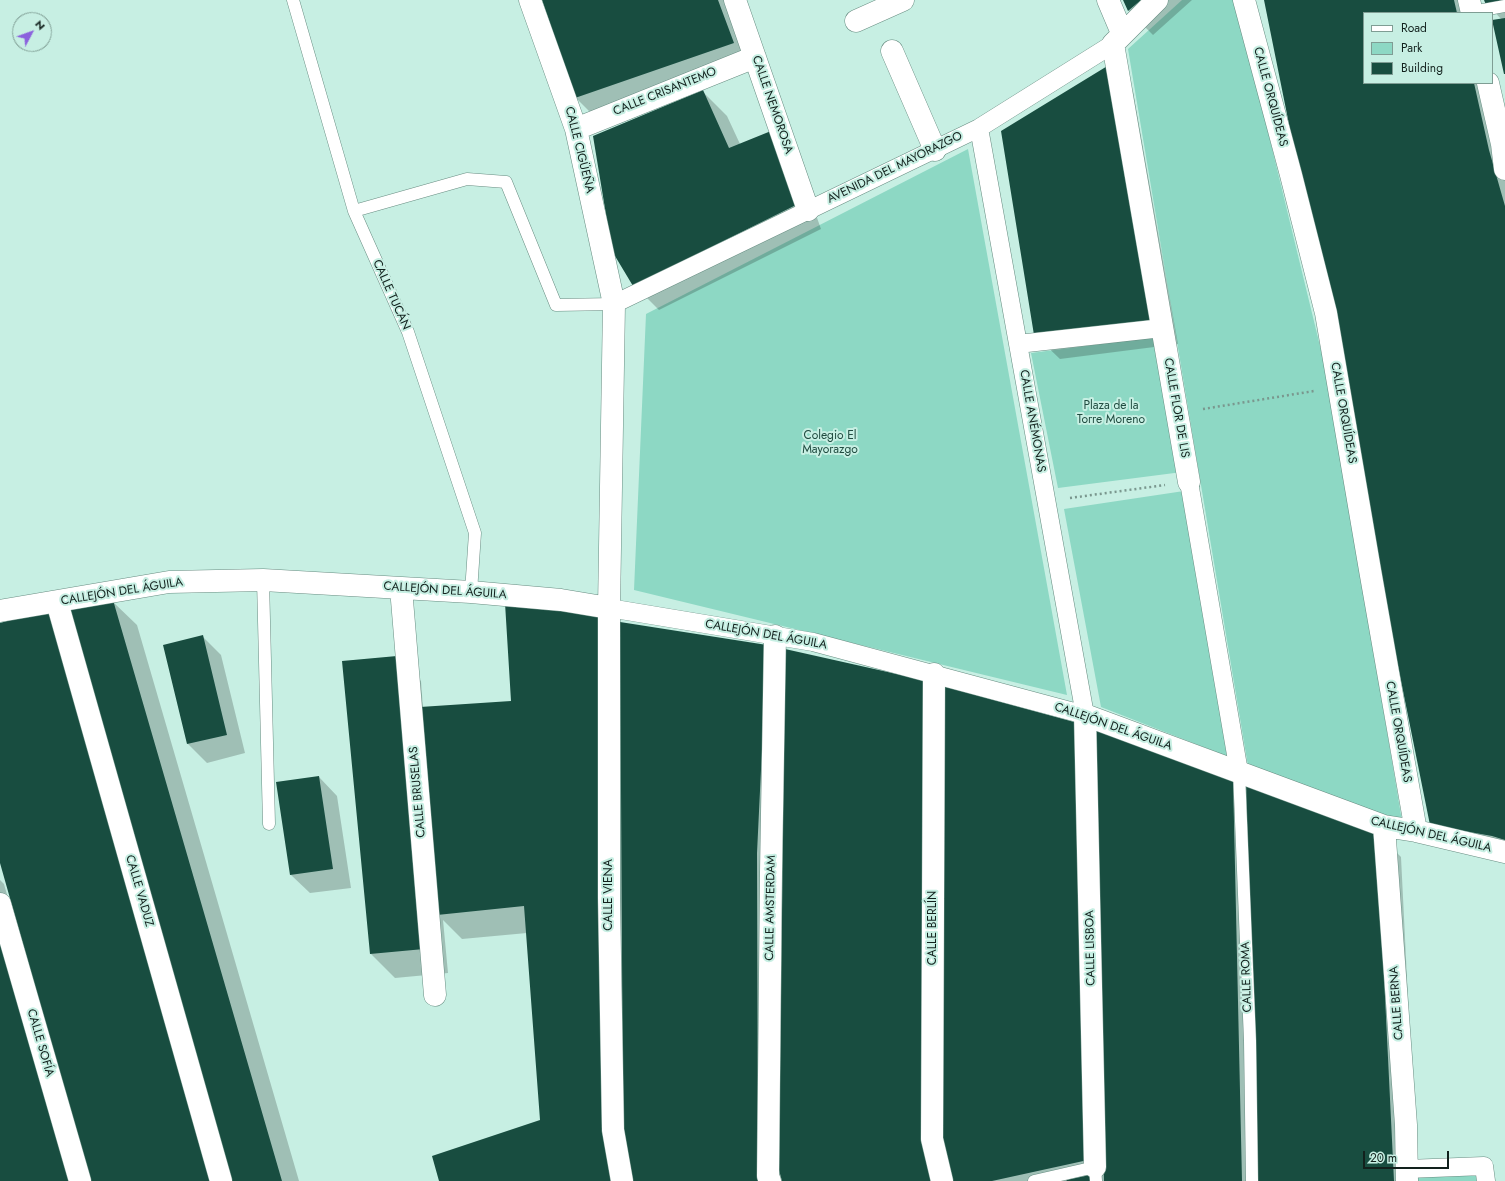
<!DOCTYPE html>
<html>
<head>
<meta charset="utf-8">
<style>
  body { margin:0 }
  #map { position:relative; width:1505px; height:1181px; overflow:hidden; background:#c7efe3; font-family:Jost,sans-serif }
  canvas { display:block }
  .legend { position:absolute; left:1363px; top:12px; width:130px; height:72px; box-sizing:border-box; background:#c7efe3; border:1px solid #7f9d94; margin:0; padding:5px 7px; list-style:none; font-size:12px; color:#12211d }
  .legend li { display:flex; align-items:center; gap:8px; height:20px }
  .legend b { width:20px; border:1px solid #7f9d94 }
  .north { position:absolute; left:12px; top:12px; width:40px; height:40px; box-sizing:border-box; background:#c7efe3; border:1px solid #7f9d94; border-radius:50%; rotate:49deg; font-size:11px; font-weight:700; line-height:16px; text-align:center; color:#12211d }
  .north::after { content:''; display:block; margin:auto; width:14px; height:18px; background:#8b62dd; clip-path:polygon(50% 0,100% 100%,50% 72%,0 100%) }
  .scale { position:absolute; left:1363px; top:1151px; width:86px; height:18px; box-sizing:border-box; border:2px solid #12211d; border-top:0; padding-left:5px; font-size:12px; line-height:14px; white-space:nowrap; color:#12211d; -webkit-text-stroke:3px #c7efe3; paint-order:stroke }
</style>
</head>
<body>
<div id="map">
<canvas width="1505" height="1181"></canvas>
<ul class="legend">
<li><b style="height:5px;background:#fff"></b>Road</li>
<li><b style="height:11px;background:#8dd8c4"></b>Park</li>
<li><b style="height:11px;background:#184d40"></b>Building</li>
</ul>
<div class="north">N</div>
<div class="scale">20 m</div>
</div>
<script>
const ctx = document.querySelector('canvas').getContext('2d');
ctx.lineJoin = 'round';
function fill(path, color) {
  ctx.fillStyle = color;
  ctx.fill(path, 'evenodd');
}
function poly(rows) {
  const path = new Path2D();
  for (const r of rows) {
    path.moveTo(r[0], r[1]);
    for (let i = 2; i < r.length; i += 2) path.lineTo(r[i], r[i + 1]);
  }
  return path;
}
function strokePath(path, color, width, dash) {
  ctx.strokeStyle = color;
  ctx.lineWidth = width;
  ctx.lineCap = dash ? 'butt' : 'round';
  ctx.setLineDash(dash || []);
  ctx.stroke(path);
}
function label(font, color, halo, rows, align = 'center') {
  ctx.font = font + ' Jost,sans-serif';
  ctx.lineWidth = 4;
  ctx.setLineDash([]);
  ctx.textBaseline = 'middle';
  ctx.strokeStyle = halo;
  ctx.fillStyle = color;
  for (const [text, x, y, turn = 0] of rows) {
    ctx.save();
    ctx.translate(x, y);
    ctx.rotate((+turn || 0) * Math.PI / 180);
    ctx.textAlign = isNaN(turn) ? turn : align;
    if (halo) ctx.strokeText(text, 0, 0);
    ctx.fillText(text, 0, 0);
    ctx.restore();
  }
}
const green = poly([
  [1182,0,1236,0,1328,379,1402,821,1248,766,1128,49],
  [968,149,1067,695,634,590,646,314],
  [1164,336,1190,471,1058,488,1031,353],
  [1184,491,1229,757,1101,707,1064,509],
  [1484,1166,1486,1181,1407,1181,1407,1169]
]);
const shadow = poly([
  [543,0,733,0,757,67,600,122,576,98],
  [1124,0,1192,0,1153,35,1129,11],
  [1265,0,1472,0,1475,13,1364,13,1364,83,1492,83,1505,139,1505,858,1456,849],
  [1485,0,1505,0,1505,72,1502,20,1487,4],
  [1108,67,1133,91,1178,344,1060,359,1035,335],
  [702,91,727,116,740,144,795,156,821,229,659,310,634,285],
  [112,601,137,625,299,1181,91,1181,0,859,0,624],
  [598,617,621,640,1232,777,1248,793,1377,833,1401,857,1417,1181,440,1181,541,1121,527,933,462,939,443,920,448,973,395,978,370,953,396,657,421,681,423,708,512,702],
  [202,636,221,655,245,753,207,763,188,744],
  [319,777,337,796,351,888,310,893,291,875],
  [0,880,4,884,89,1181,0,1181]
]);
const building = poly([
  [542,0,718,0,734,43,575,98],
  [1123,0,1141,0,1128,11],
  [1264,0,1454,0,1457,13,1364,13,1364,83,1474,83,1489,150,1505,206,1505,840,1492,836,1430,825],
  [1484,0,1505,0,1505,1,1486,5],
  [1505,18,1505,74,1504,74,1492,20],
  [1109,65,1154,320,1034,335,1001,131],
  [703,90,729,148,771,131,798,204,633,286,612,251,593,136],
  [113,600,282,1181,228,1181,66,608],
  [505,603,599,616,611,1181,439,1181,432,1156,540,1120,524,906,437,915,420,707,511,701],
  [50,609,212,1181,90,1181,0,863,0,623],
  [620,622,767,645,757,853,758,1172,760,1181,631,1181,623,1126],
  [203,635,227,735,187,744,163,645],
  [785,649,928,681,921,1140,932,1181,782,1181,779,1170],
  [397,656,424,949,370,954,342,661],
  [943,686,1078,723,1088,1160,992,1181,952,1181,942,1135],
  [1094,729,1233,777,1242,1181,1104,1181],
  [319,776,333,869,290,875,276,782],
  [1246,783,1377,832,1394,1181,1257,1181],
  [0,930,72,1181,0,1181],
  [1090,1175,1090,1181,1067,1181,1066,1180]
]);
const path = poly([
  [1203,409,1314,391],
  [1070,498,1165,485]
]);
const service = poly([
  [293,0,354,211,408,332,475,533,471,592],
  [1472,12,1505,6],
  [354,211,467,179,506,182,556,305,614,304],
  [263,580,269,824],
  [1239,772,1250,1041,1252,1181],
  [1034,1181,1095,1167,1096,1181]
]);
const pedestrian = poly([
  [614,304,979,128,1113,44],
  [1018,344,1162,328],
  [1189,482,1239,772],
  [609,608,813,642,1085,715,979,128],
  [1407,1169,1484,1166,1486,1181]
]);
const minor = poly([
  [530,0,576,129,614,304,609,608,609,898,613,1130,622,1181],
  [735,0,808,210],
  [1108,0,1122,33],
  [1157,0,1113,44,1189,482],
  [1244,0,1291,175,1326,313,1370,570,1416,831],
  [1469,0,1472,13],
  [856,21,903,0],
  [892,51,935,150],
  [1488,83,1502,144,1505,169],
  [576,129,755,57],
  [401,588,435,995],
  [57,602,221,1181],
  [0,611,169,582,263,580,471,592,561,600,609,608],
  [934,674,932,1139,942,1181],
  [1384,826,1406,1125,1407,1181],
  [0,904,80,1181],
  [1095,1167,1085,715,1384,826,1416,831,1505,852],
  [770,1181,768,1176,771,872,775,636]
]);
const streetNames = [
  ["CALLE CRISANTEMO",665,92,-22],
  ["CALLE ORQUÍDEAS",1270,97,75],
  ["CALLE NEMOROSA",772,105,71],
  ["CALLE CIGÜEÑA",579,150,76],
  ["AVENIDA DEL MAYORAZGO",895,168,-26],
  ["CALLE TUCÁN",391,295,66],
  ["CALLE FLOR DE LIS",1176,408,80],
  ["CALLE ORQUÍDEAS",1343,413,80],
  ["CALLE ANÉMONAS",1032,421,80],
  ["CALLEJÓN DEL ÁGUILA",445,591,4],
  ["CALLEJÓN DEL ÁGUILA",122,592,-9],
  ["CALLEJÓN DEL ÁGUILA",766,635,10],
  ["CALLEJÓN DEL ÁGUILA",1113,727,19],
  ["CALLE ORQUÍDEAS",1398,732,80],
  ["CALLE BRUSELAS",418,792,-95],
  ["CALLEJÓN DEL ÁGUILA",1431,835,13],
  ["CALLE VADUZ",139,891,74],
  ["CALLE VIENA",609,895,-90],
  ["CALLE AMSTERDAM",771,908,-89],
  ["CALLE BERLÍN",933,928,-90],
  ["CALLE LISBOA",1091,948,-91],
  ["CALLE ROMA",1247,977,-92],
  ["CALLE BERNA",1397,1003,-94],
  ["CALLE SOFÍA",40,1043,74]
];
const parkNames = [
  ["Plaza de la",1111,406],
  ["Torre Moreno",1111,420],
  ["Colegio El",830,436],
  ["Mayorazgo",830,450]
];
fill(green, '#8dd8c4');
fill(shadow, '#0003');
fill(building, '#184d40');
strokePath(service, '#688d82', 13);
strokePath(pedestrian, '#688d82', 19);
strokePath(minor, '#688d82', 23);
strokePath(path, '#7a978e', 2.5, [2, 3]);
strokePath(service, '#fff', 12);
strokePath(pedestrian, '#fff', 18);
strokePath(minor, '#fff', 22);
label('12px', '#12211d', '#c7efe3', streetNames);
label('12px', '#214c41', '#c7efe3', parkNames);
</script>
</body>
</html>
